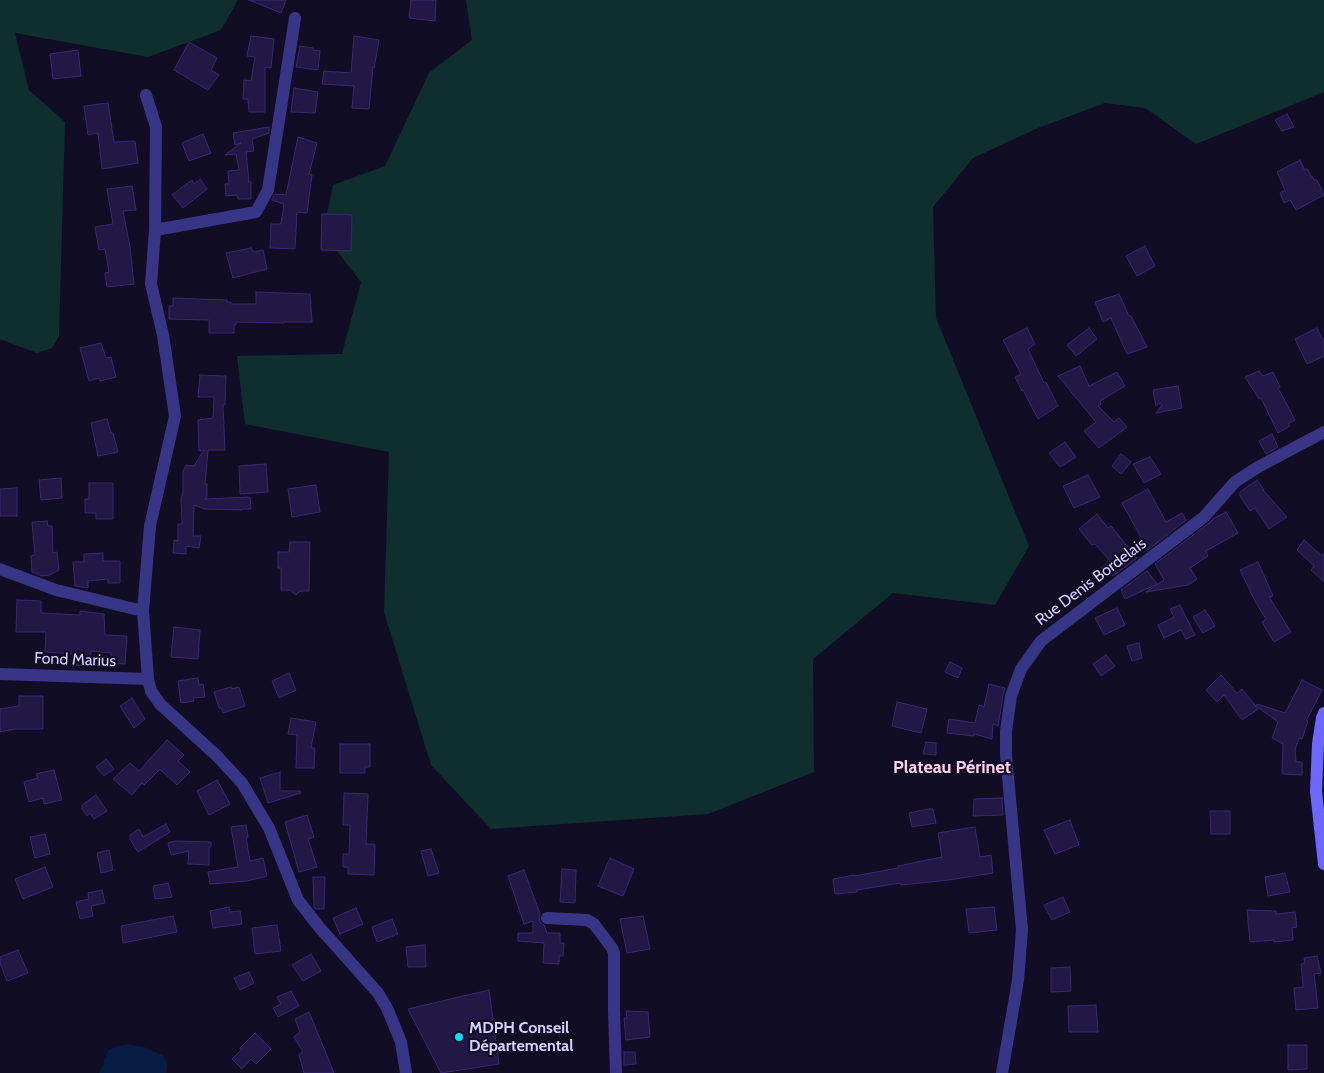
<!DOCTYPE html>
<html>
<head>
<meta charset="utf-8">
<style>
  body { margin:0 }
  canvas { display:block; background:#110d24 }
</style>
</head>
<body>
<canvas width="1324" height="1073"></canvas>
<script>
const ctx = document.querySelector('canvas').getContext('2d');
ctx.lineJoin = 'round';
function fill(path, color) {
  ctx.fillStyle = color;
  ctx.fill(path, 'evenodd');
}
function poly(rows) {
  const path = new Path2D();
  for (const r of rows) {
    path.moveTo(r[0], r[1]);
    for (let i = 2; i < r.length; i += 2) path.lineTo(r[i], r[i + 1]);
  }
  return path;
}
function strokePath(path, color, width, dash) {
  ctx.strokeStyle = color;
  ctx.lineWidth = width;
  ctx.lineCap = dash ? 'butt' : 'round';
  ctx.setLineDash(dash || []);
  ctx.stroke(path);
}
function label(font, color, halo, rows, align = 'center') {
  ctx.font = font + ' Cabin,sans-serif';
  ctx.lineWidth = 4.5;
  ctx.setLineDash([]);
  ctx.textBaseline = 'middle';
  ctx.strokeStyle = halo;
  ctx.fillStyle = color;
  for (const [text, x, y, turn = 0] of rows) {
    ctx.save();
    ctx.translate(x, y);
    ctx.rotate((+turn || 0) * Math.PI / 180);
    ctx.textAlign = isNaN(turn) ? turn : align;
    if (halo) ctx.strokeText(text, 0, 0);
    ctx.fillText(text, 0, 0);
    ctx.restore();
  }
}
const green = poly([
  [0,0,238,0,221,30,148,57,15,33,29,90,65,122,59,336,52,348,37,353,0,339],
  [466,0,1324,0,1324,92,1196,144,1145,108,1105,103,1038,128,973,158,933,207,936,318,1029,546,995,605,893,593,813,659,814,772,708,814,491,829,431,765,384,612,389,452,245,424,237,356,342,354,361,282,323,233,333,185,385,166,429,73,472,40]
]);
const water = poly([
  [128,1044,144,1047,164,1056,167,1064,166,1073,99,1073,104,1064,104,1059,109,1050,117,1046]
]);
const building = poly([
  [249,0,286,0,281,13,249,0],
  [411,0,436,0,435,21,409,18,411,0],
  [251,36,274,39,271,68,265,67,265,112,249,112,248,99,243,99,244,80,251,81,255,57,247,56,251,36],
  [354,36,379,40,374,68,373,67,369,109,352,108,354,86,322,84,324,71,351,73,354,36],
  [189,42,217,58,211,70,219,75,208,90,174,70,189,42],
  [300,46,313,48,313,50,320,51,318,70,296,67,300,46],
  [78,50,81,76,53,79,50,54,78,50],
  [294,88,318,92,315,113,291,112,294,88],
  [108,103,114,142,135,141,138,163,102,169,98,133,88,135,84,106,108,103],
  [1287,114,1294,127,1282,131,1275,120,1287,114],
  [269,127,269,133,252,139,254,151,246,152,249,182,251,182,251,199,238,199,237,195,226,196,225,184,229,184,228,171,239,170,236,154,225,155,241,143,235,145,233,133,269,127],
  [203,134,211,153,189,161,182,143,203,134],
  [298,137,317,143,309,174,312,175,307,213,297,212,295,249,270,248,271,224,281,224,284,204,272,200,275,194,286,195,298,137],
  [1300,160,1304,169,1307,169,1314,180,1317,180,1324,195,1296,210,1290,200,1284,203,1280,193,1285,190,1277,172,1300,160],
  [200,179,207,189,183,208,172,195,192,180,194,184,200,179],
  [132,186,136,210,123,211,130,247,134,284,107,287,105,273,109,272,105,249,99,250,95,227,113,224,107,189,132,186],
  [322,214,352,215,351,251,321,250,322,214],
  [1145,246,1155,266,1137,276,1126,256,1145,246],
  [251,248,254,252,263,250,267,269,233,278,226,253,251,248],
  [256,292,310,294,312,322,284,322,284,323,236,322,236,325,234,325,234,333,209,333,209,320,169,319,169,306,173,306,173,298,227,300,227,302,231,302,231,304,256,304,256,292],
  [1119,294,1129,316,1131,316,1147,347,1127,354,1111,318,1103,322,1095,302,1119,294],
  [1027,328,1035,344,1028,349,1044,383,1046,382,1058,406,1038,419,1023,390,1022,391,1015,377,1021,374,1003,340,1027,328],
  [1089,328,1097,339,1076,356,1067,345,1089,328],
  [1317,328,1324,343,1324,356,1307,364,1295,339,1317,328],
  [101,343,106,358,111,357,116,377,100,381,99,378,89,381,80,348,101,343],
  [1080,366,1089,386,1117,372,1125,386,1100,401,1101,404,1098,406,1114,422,1119,418,1127,427,1099,448,1084,431,1096,422,1058,376,1080,366],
  [1259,371,1263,376,1273,372,1280,387,1278,388,1295,420,1288,424,1290,426,1278,433,1261,398,1259,399,1245,377,1259,371],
  [200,375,226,376,225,405,223,405,225,450,208,450,205,484,207,484,207,497,205,499,250,497,251,509,242,509,242,510,205,509,194,505,193,536,201,536,199,548,186,546,186,554,173,553,174,540,178,541,178,524,182,524,181,499,183,493,183,471,186,465,194,466,204,450,199,451,198,420,213,418,214,397,198,397,200,375],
  [1178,386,1182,408,1156,413,1162,405,1160,403,1156,406,1153,390,1178,386],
  [107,419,111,433,113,433,118,452,98,456,91,423,107,419],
  [1272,434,1278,447,1266,454,1259,441,1272,434],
  [1065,442,1076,457,1060,467,1049,453,1065,442],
  [1121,454,1131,462,1121,474,1112,466,1121,454],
  [1150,457,1161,474,1144,483,1133,464,1150,457],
  [266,464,268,492,240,494,239,466,266,464],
  [1088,475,1100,497,1074,508,1063,486,1088,475],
  [61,478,62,498,41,500,39,480,61,478],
  [1257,480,1264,490,1263,490,1287,517,1269,529,1255,508,1250,511,1240,496,1240,492,1257,480],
  [89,483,113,483,113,519,96,519,96,513,85,513,85,499,89,499,89,483],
  [316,485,320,512,292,517,288,489,316,485],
  [17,488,17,516,0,516,0,489,17,488],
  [1148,489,1166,522,1182,513,1186,520,1148,550,1122,503,1148,489],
  [1226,512,1238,533,1206,551,1208,556,1190,568,1197,579,1188,585,1146,592,1164,580,1155,564,1209,523,1213,519,1226,512],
  [1097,514,1108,528,1111,526,1137,558,1113,576,1112,574,1109,577,1101,568,1110,561,1095,544,1092,545,1079,529,1097,514],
  [47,521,48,526,52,526,53,553,57,552,59,570,50,575,42,576,32,572,31,556,35,555,32,522,47,521],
  [1304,540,1322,556,1324,553,1324,582,1311,570,1314,566,1297,550,1304,540],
  [290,542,310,542,309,591,300,591,296,595,290,590,281,590,281,568,278,568,278,552,289,552,290,542],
  [103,553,103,561,120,561,120,583,108,583,108,579,88,581,88,588,75,586,73,562,84,562,84,554,103,553],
  [1258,562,1273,596,1269,597,1291,632,1274,642,1262,622,1266,619,1256,603,1240,570,1258,562],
  [1147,571,1157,584,1125,599,1121,590,1147,571],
  [17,600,41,601,41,613,80,615,80,611,104,614,105,635,127,636,125,664,111,663,111,653,91,651,90,666,74,665,74,654,45,652,46,632,16,632,17,600],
  [1180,605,1195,635,1186,639,1181,630,1164,638,1158,625,1174,617,1170,609,1180,605],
  [1117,608,1125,625,1104,635,1095,618,1117,608],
  [1205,610,1215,626,1203,633,1193,617,1205,610],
  [174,627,200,630,198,659,171,657,174,627],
  [1139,643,1142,658,1132,661,1127,646,1139,643],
  [1106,655,1115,666,1101,676,1093,664,1106,655],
  [950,662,962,668,958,678,945,672,950,662],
  [289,673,296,690,279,698,272,681,289,673],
  [1221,675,1237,693,1242,689,1258,709,1242,720,1224,695,1217,702,1206,690,1221,675],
  [198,678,199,685,203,684,205,697,193,698,194,701,181,703,178,681,198,678],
  [1302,680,1322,690,1306,721,1308,721,1302,739,1299,738,1295,750,1296,762,1302,762,1302,775,1282,774,1283,744,1272,738,1278,722,1256,706,1257,704,1285,713,1302,680],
  [989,684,1005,688,1003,695,998,726,993,724,992,739,974,734,974,736,947,733,949,719,975,723,979,705,984,707,989,684],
  [231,687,232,689,239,687,245,706,223,713,221,708,219,708,214,692,231,687],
  [19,696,43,696,43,729,15,729,0,732,0,709,19,706,19,696],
  [132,698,145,719,134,728,120,706,132,698],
  [897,702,927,709,921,733,892,726,897,702],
  [291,718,316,722,311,748,315,748,314,768,296,768,297,735,288,734,291,718],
  [167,740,184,755,178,761,190,772,177,785,160,769,144,785,142,783,132,795,113,779,130,763,139,771,167,740],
  [926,742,936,743,936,755,923,754,926,742],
  [340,744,370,744,370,767,365,767,365,773,340,773,340,744],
  [106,759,114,769,104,776,96,767,106,759],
  [54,770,62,800,44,804,43,798,29,802,24,782,38,778,36,774,54,770],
  [280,772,280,791,300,791,301,793,268,803,260,778,280,772],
  [217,780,230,804,209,815,197,791,217,780],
  [344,793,368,794,366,844,375,844,374,875,348,874,348,867,343,867,343,854,349,854,350,825,343,825,344,793],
  [96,795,107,811,94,819,90,813,87,816,82,809,82,805,96,795],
  [1002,798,1003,815,973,816,974,799,1002,798],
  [928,809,933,809,936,823,912,827,909,813,928,809],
  [1210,811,1230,811,1230,834,1211,834,1210,811],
  [307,815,314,837,308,839,317,867,299,872,285,822,307,815],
  [1070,820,1079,845,1055,854,1044,830,1070,820],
  [166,824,170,832,138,852,130,839,130,835,139,829,143,837,166,824],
  [246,825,248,837,246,837,250,861,263,858,267,876,247,881,210,884,208,872,238,867,231,827,246,825],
  [975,827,980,857,991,855,993,873,949,880,901,885,900,883,857,890,857,892,835,894,833,879,854,875,854,876,898,868,898,866,942,857,938,833,975,827],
  [45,834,50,854,35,858,30,837,45,834],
  [175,841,211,842,211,847,209,847,209,865,188,864,189,851,171,855,168,843,175,841],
  [431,849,439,873,428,876,421,851,431,849],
  [109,850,113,870,101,873,97,853,109,850],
  [610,858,634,869,623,896,598,886,610,858],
  [45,867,53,887,23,899,15,879,45,867],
  [562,869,576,870,575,903,560,902,562,869],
  [524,870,540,914,539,918,540,922,544,925,547,933,560,933,560,943,564,943,563,956,559,956,559,964,543,963,544,943,518,941,518,933,533,933,533,921,524,924,508,876,524,870],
  [1285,873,1290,892,1268,896,1265,877,1285,873],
  [313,877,325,877,324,909,315,909,314,907,313,877],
  [168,883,172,897,155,899,153,886,168,883],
  [102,890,105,903,91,906,93,916,80,919,76,902,89,899,88,893,102,890],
  [1063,897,1070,912,1052,920,1044,905,1063,897],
  [229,907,230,912,240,911,242,924,213,928,210,911,229,907],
  [994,907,997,930,969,933,966,909,994,907],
  [356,908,363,924,340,934,333,918,356,908],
  [1247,910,1276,911,1276,914,1295,912,1297,927,1292,928,1293,940,1274,942,1274,940,1250,942,1247,910],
  [173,916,177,932,123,943,121,926,173,916],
  [643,916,650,949,627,953,620,919,643,916],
  [392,919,398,934,377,942,372,927,392,919],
  [277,925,281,951,255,954,252,928,277,925],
  [425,945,426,967,408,967,406,947,425,945],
  [18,950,28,973,7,981,0,963,0,957,18,950],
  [311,954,321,971,303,981,292,965,311,954],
  [1317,956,1321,973,1314,974,1318,1008,1296,1010,1294,988,1303,987,1301,964,1305,963,1304,958,1317,956],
  [1070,967,1071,991,1051,992,1051,968,1070,967],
  [249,972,254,983,240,990,234,978,249,972],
  [489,990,499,1064,441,1073,408,1009,489,990],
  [291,991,299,1006,278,1017,273,1008,281,1004,277,997,291,991],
  [1096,1005,1098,1032,1069,1032,1068,1006,1096,1005],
  [626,1011,648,1012,650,1037,626,1040,624,1018,627,1019,626,1011],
  [309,1012,314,1024,334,1073,304,1073,299,1055,303,1052,294,1037,300,1032,295,1019,309,1012],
  [255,1033,271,1049,256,1064,251,1059,242,1069,232,1059,242,1049,240,1048,255,1033],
  [1288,1045,1307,1045,1307,1069,1288,1070,1288,1045],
  [624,1052,635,1052,636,1064,624,1065,624,1052]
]);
const minor = poly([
  [146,95,156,127,155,230,151,284,163,335,175,416,150,526,143,611,148,679,151,691,160,704,217,756,242,783,269,828,298,900,319,927,378,993,387,1008,401,1042,406,1073],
  [155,230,256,212,268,190,295,18],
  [0,569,56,590,143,611],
  [0,674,148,679],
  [547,918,587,920,594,924,612,948,614,953,614,1011,616,1073],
  [1002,1073,1018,980,1022,930,1006,755,1006,731,1011,696,1021,669,1041,641,1204,517,1235,482,1258,467,1324,432]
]);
const secondary = poly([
  [1324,713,1322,718,1318,744,1316,791,1324,864]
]);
const markers = [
  [459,1037,5,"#00dffb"]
];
const streetNames = [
  ["Rue Denis Bordelais",1091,582,-37],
  ["Fond Marius",75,660,2]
];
const poiNames = [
  ["MDPH Conseil",469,1028],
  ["Départemental",469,1046]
];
const neighbourhoodNames = [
  ["Plateau Périnet",952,768]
];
fill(green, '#0f2e2e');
fill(water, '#071c43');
fill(building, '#211846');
strokePath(building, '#382873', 1);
strokePath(minor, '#393586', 12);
strokePath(secondary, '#6c67ff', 12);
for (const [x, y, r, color] of markers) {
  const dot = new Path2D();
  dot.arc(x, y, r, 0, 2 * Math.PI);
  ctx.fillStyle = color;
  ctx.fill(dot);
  strokePath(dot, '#110d24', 2);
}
label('16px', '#d6d0ff', '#110d24', streetNames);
label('bold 16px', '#d6d0ff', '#110d24', poiNames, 'left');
label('bold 18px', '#ffd2ee', '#110d24', neighbourhoodNames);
</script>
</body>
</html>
